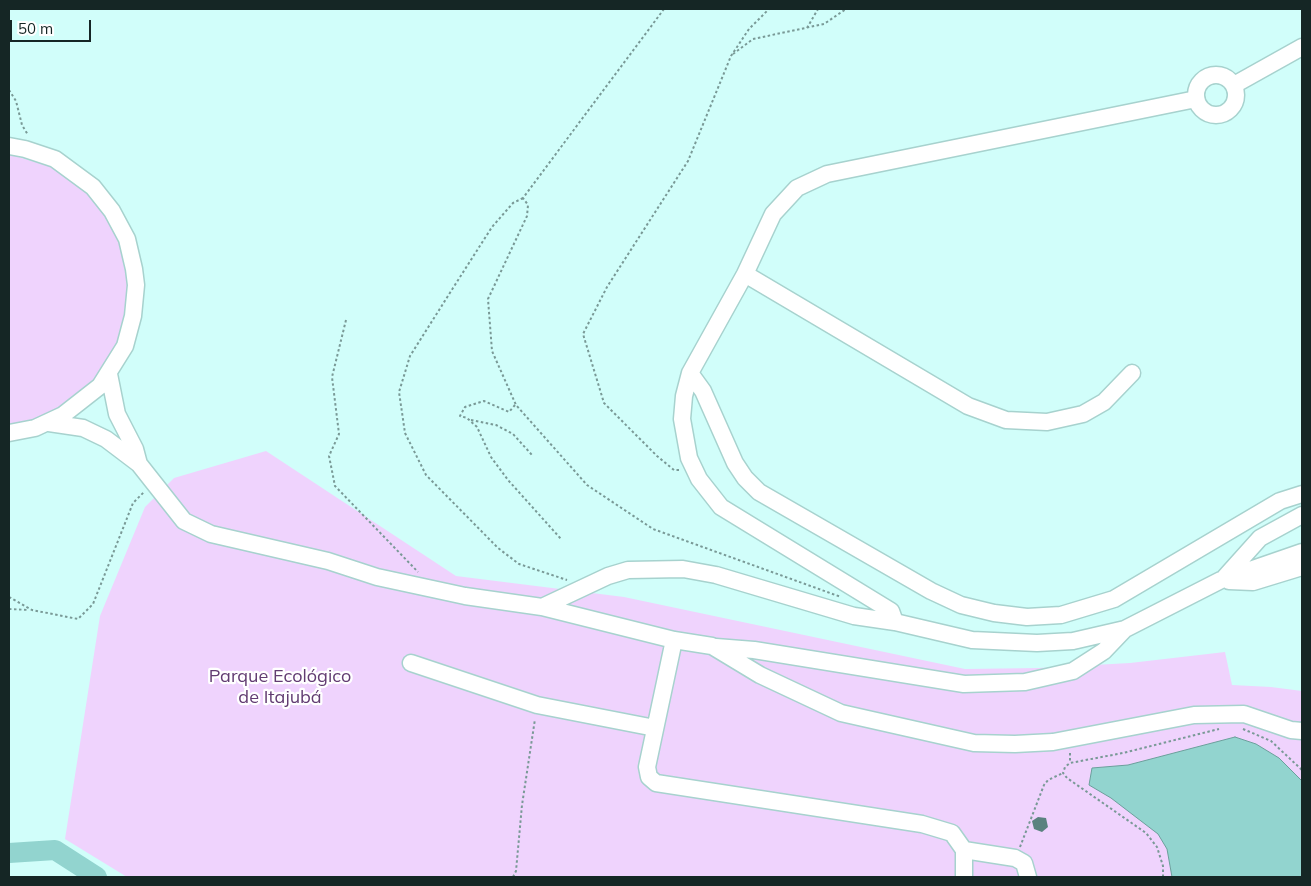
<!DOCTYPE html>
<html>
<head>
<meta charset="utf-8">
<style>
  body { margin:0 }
  #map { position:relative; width:1311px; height:886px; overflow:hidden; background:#d1fefa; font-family:Mulish,sans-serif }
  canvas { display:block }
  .frame { position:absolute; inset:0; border:10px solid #152625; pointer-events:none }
  .scale { position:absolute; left:10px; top:20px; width:81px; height:22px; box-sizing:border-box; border:2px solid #152625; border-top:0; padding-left:6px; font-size:15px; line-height:18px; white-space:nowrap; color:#152625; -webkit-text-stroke:4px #fff; paint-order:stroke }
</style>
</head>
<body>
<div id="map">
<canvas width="1311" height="886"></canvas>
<div class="frame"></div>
<div class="scale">50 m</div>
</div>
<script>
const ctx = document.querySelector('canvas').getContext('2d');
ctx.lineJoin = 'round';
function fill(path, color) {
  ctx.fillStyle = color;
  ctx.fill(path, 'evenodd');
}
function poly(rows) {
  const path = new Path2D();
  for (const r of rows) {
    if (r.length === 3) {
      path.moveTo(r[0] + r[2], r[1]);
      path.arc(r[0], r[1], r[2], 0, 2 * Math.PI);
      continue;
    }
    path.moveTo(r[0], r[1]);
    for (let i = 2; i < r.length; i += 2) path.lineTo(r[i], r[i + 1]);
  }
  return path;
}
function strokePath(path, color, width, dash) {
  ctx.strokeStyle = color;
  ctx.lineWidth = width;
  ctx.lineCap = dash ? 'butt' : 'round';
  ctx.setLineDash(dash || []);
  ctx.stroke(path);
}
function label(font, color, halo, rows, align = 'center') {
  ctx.font = font + ' Mulish,sans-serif';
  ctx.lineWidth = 4.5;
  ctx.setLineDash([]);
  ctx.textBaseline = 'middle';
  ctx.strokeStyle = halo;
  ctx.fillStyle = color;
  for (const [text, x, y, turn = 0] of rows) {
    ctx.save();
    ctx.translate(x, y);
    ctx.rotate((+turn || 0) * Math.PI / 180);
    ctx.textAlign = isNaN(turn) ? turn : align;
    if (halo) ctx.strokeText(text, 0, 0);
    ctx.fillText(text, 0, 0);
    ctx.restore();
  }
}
const green = poly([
  [9,154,51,167,87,192,106,215,119,242,128,285,122,329,111,357,94,381,59,408,32,420,9,425],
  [266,451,456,576,624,597,965,669,1039,668,1130,663,1225,652,1232,685,1271,687,1302,691,1302,877,127,877,65,839,100,616,145,507,174,478]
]);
const water = poly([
  [1235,737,1256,744,1279,758,1302,781,1302,877,1172,877,1167,849,1158,834,1111,798,1089,785,1092,768,1128,765,1235,737]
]);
const river = poly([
  [9,853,55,850,97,877]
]);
const building = poly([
  [1038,817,1046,818,1048,827,1042,832,1034,829,1032,821]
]);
const path = poly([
  [664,9,523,198,528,205,527,216,488,299,492,351,516,405,587,485,653,529,841,597],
  [807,28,818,9],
  [733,54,753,39,824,24,846,9],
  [9,90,16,101,22,125,28,135],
  [523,198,513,203,492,227,453,288,410,356,399,392,405,433,426,475,498,548,519,564,567,580],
  [346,320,332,377,339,434,329,456,335,486,418,572],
  [515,405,509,412,484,401,465,407,460,416,467,418,477,427,491,457,508,480,561,539],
  [471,420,496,425,513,434,532,455],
  [679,470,674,470,657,456,604,403,583,334,607,287,688,161,731,56,749,29,769,9],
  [9,597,32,610,78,619,93,604,133,503,144,492],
  [9,609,29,610],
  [1243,729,1271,741,1302,770],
  [1070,753,1070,763],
  [1020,847,1044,785,1048,780,1063,773],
  [513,877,516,871,522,805,535,719],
  [1163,877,1163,866,1157,847,1146,833,1067,778,1063,773,1065,767,1070,763,1123,753,1219,729]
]);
const minor = poly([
  [1216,95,20],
  [1234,85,1302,47],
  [9,146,25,149,55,159,93,187,112,211,127,239,134,269,136,285,133,316,125,346,100,386,63,415,35,428,9,433],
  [745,274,968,406,1006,420,1047,422,1083,414,1104,402,1132,373],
  [690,373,703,391,735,463,745,478,759,492,931,591,961,605,994,613,1027,617,1061,615,1114,599,1280,501,1302,494],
  [109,374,117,414,135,449,139,464],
  [49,423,83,428,106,439,139,464,184,521,211,534,328,561,377,577,465,596,542,607,608,576,628,570,683,569,716,575,854,616,895,622,972,640,1037,643,1073,641,1125,629,1221,580,1302,552],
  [1225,577,1260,538,1302,515],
  [1229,581,1253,582,1302,567],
  [542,607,674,640,712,646,760,675,841,713,974,743,1015,744,1053,742,1194,715,1244,714,1291,730,1302,731],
  [895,622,891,611,721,507,699,479,689,458,682,419,684,396,690,373,745,274,773,214,797,188,827,174,1196,99],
  [674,640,647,767,649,777,656,783,922,824,952,833,964,850,964,877],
  [716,647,754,650,964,684,1025,682,1073,671,1104,651,1125,629],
  [411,663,537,705,655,728],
  [964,850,1015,858,1024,863,1028,877]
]);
const parkNames = [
  ["Parque Ecológico",280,677],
  ["de Itajubá",280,698]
];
fill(green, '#efd3fd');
fill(water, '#92d4cf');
strokePath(water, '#6ca09c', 1);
strokePath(river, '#92d4cf', 20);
fill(building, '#5a827f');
strokePath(minor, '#a7d2ce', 19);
strokePath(path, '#799996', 2, [2.5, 2.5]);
strokePath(minor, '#fff', 16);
label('18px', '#623c72', '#fff', parkNames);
</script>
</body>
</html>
